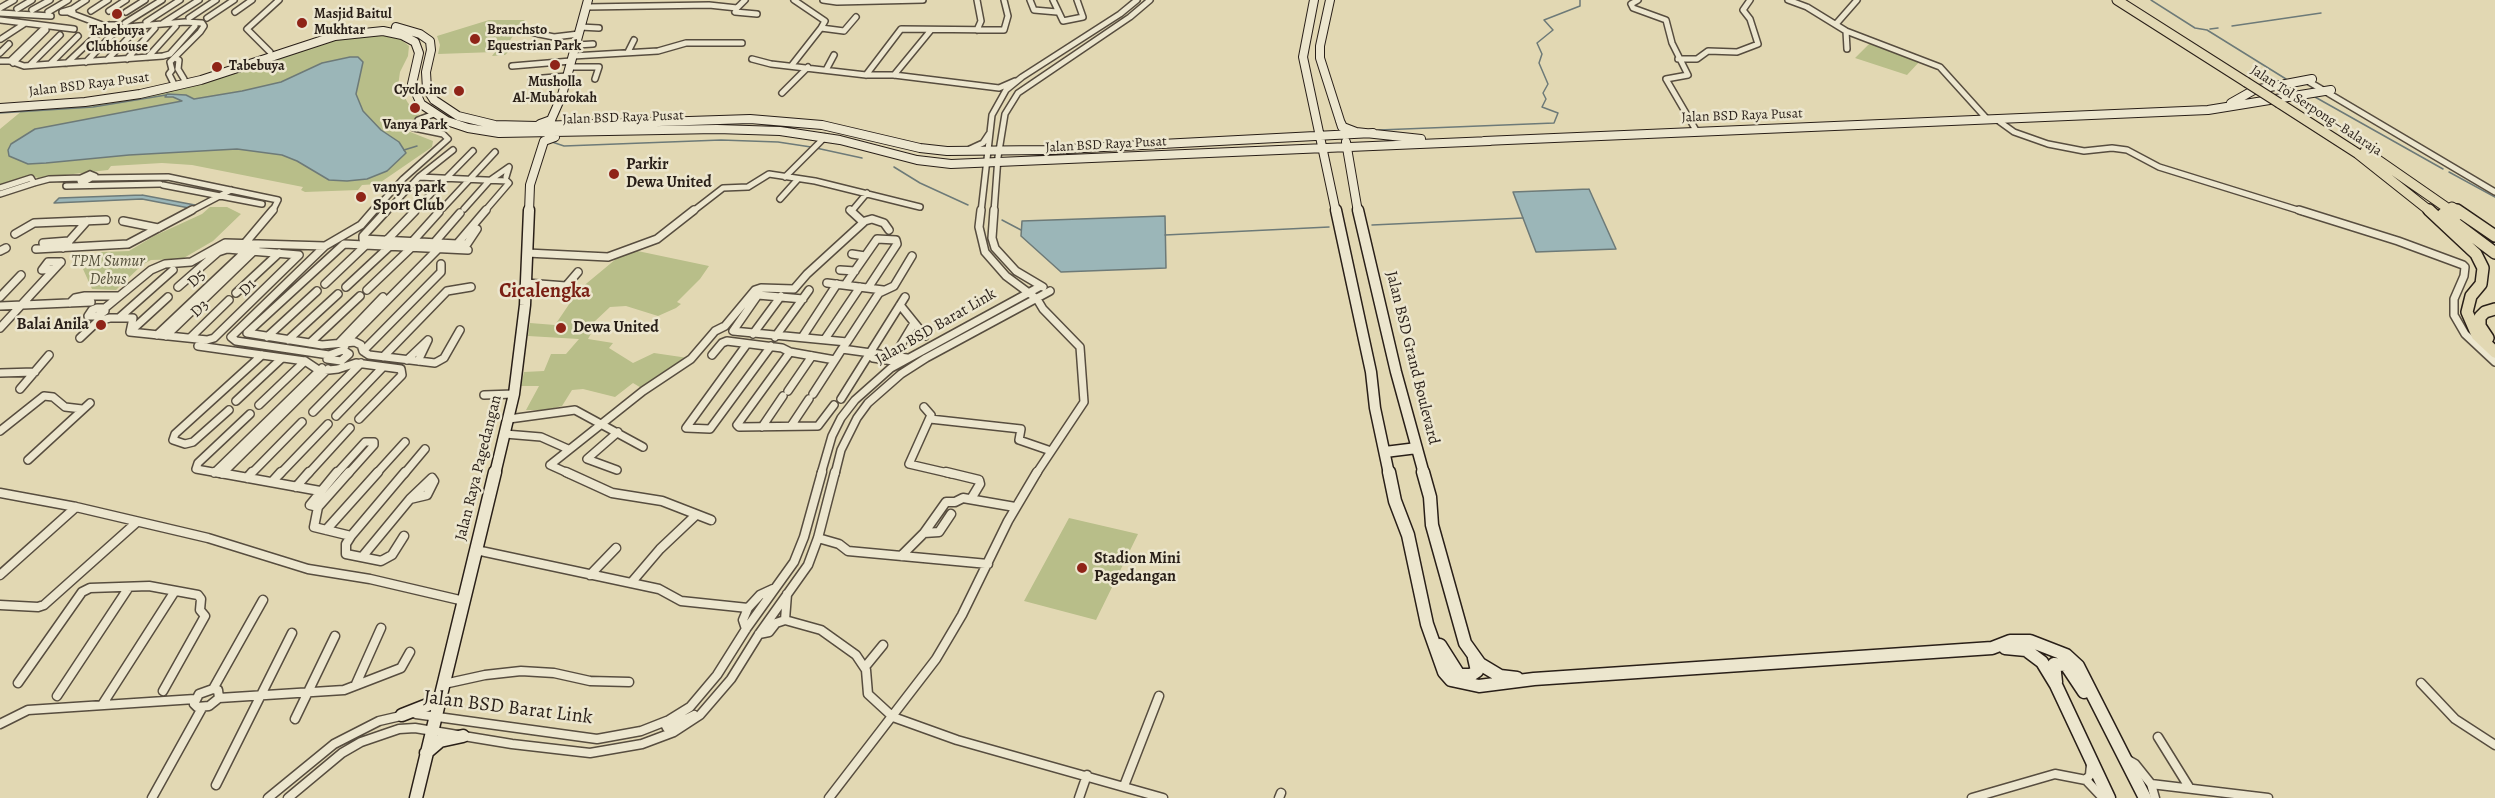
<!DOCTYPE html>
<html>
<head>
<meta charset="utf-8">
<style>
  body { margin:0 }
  canvas { display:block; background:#e2d8b3 }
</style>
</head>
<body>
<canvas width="2495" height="798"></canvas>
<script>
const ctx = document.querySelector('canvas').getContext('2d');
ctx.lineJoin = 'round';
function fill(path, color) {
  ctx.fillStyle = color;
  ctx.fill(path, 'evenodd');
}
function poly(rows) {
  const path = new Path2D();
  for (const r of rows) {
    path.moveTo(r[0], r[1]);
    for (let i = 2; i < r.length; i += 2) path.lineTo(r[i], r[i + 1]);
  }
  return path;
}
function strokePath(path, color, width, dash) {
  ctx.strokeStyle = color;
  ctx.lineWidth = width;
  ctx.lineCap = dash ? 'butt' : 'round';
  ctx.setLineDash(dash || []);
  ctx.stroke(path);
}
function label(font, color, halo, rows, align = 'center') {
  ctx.font = font + ' Alegreya,serif';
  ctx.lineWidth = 5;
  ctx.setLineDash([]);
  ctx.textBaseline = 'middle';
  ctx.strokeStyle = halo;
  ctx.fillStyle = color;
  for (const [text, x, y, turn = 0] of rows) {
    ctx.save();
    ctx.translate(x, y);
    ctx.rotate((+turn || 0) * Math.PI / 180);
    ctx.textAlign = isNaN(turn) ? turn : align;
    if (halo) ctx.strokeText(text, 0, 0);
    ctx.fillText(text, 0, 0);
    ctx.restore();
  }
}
const green = poly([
  [489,20,525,20,508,43,517,44,505,55,492,56,495,52,438,54,440,45,437,36],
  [388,34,400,39,409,46,408,56,400,72,398,86,408,103,419,114,405,130,433,141,432,147,378,184,362,185,358,190,305,192,301,190,303,187,192,165,162,163,111,166,108,170,38,178,33,176,0,186,0,129,23,110,174,90,231,74,337,38],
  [1870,43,1921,60,1907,75,1855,58],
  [210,207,227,207,241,214,213,241,182,259,151,260,142,265,116,290,92,289,83,269,101,252,129,251,154,236,202,214],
  [628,249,709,266,700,279,677,302,681,304,676,308,658,316,626,306,610,307,593,323,593,330,588,339,613,343,609,348,633,363,654,353,688,358,643,389,633,383,615,397,583,389,572,390,562,406,546,410,526,410,539,386,521,386,524,372,544,371,551,354,566,354,579,339,528,336,530,323,555,325,576,294,561,291,529,290,530,285,581,288],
  [1069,518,1138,534,1096,620,1024,601]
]);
const water = poly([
  [350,57,358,57,363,62,356,94,363,111,381,130,399,142,406,153,387,171,367,179,347,181,329,180,297,161,282,155,237,149,129,155,46,163,28,164,9,156,8,150,11,144,35,129,182,101,173,97,165,97,167,94,186,95,194,99,242,91,281,82,322,63,350,57],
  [1589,189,1616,249,1536,252,1513,192,1589,189],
  [142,195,195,205,189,208,142,199,54,203,59,198,142,195],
  [1165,216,1166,268,1061,272,1021,236,1022,221,1165,216]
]);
const stream = poly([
  [2151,0,2195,28,2207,30,2286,79],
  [2232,26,2321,13],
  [2210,29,2218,28],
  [2315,97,2443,169],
  [0,113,93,107,166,95],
  [1379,130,1554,123,1558,113,1542,107,1546,99,1543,93,1548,84,1539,63,1542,54,1537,43,1553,30,1544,20,1580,6,1580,0],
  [552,142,564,146,721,140,778,142,811,147],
  [816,148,862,158],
  [404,150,417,146],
  [894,167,920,183,968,205],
  [2449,172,2495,197],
  [1002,220,1021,230],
  [1372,225,1523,218],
  [1165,235,1329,227]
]);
const streetFar2 = poly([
  [794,0,825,21,821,28,844,31,856,17],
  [823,0,837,2,923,0],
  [977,0,981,21,977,30],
  [1030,0,1034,10,1057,12],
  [1053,0,1063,21,1083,17,1077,0],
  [1638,0,1631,4,1633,8,1666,20,1672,43,1688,75,1666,79,1697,132],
  [1788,0,1807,7,1846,31,1940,67,1987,119],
  [587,7,709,5,737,8,735,12,757,14],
  [0,8,14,0],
  [737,8,745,0],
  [17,9,32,0],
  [72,9,73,12,62,12,72,9],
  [72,9,86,0],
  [32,10,50,0],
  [91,11,108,0],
  [109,11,126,0],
  [48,12,68,0],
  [126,12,145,0],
  [235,12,252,0],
  [0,13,51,16],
  [70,13,105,26],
  [189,18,216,0],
  [207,18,234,0],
  [0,20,74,29],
  [146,22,180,0],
  [125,23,162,0],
  [163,23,199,0],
  [1836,24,1857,0],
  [109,25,116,25,116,28,100,30,109,25],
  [580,27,599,28],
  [116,28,185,22,202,23,204,26,200,32,170,62,172,70,169,74,173,82],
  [1846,31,1847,49],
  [534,33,554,37,579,34],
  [1,39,24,24],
  [577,45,593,44],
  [270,52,247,29,279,0],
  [628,52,634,40],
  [0,53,9,44],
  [573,56,658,51,686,43,742,43],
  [148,57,176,26],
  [175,58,179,60,178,69],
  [127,59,155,28],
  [752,59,771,64,866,75,894,75,999,88,1015,81],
  [1678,59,1697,59,1708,51,1737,52,1758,44,1750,19,1743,10,1750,0],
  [107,60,135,31],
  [0,61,10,61,24,66,163,56,170,54,195,26],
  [10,61,42,30,46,30,13,63],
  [86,62,114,33],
  [67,63,101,31],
  [50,64,78,36],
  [30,65,60,35],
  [792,65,821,28],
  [512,66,571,61],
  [569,67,599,67,595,79],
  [178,69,184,79],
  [826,70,834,55],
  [866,75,901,29,1004,30,1008,16,1004,0],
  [894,75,931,30],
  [531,79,567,76],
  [2306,80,2495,192],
  [782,93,808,67],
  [1996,119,2014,132,2048,144,2084,151,2112,148,2127,150,2159,167,2304,212],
  [970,149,983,143,989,134],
  [90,174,95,176,86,181,80,181,81,178,90,174],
  [419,177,453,150],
  [785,177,825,137],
  [93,178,168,177,278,200,272,212],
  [34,183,49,179,81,178],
  [163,185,262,204],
  [66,186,160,184],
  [0,188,31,178,34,183,0,194],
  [780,199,798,179],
  [419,206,473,151],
  [443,208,495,152],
  [464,209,489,181,509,167,506,177],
  [189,212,231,190],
  [373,212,403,179,448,139,443,134,414,128,418,120,434,114],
  [386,212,419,177,507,181,509,183,484,212],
  [692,212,723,188,748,187,769,174,815,181,920,207],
  [851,212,867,193],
  [981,212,992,115,1006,90,1022,77,1120,14,1137,0],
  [994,212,998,157,1005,114,1018,93,1130,17,1150,0]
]);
const streetFar1 = poly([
  [387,210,363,236,363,239,457,244,486,210],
  [850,210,863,222],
  [981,210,979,227,985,252,1006,276,1037,299,1043,309,1080,347,1084,402,1036,474],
  [994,210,992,238,995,248,1016,271,1043,287],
  [2299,210,2398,241,2463,265,2465,267,2464,276,2454,299,2454,315,2465,334,2495,362],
  [123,221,158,228],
  [15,234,34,223,106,220],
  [387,240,415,211],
  [246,242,273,210],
  [412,242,439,212],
  [43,243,69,241],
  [434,243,460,213],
  [457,244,467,244,477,229,472,227],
  [325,246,231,337,236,341,329,355],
  [63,248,87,221],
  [36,249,128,244,192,210],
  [0,251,6,248],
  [527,253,608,257,657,239,694,210],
  [852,254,865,256],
  [54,269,42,270,48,262,61,262],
  [840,270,855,271],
  [526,283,566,286,578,272],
  [827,283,883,290],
  [325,284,367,244],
  [845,285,877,239,896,240,897,244,868,288],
  [346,287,390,246],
  [367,290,412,247],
  [236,293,279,253],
  [0,297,21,275],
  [803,299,758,295,733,331,847,342,842,349],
  [70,303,75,298,85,296,119,296],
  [900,305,925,336],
  [0,306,91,302],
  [97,308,105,308,105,311,97,316,88,316,92,310,97,308],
  [105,308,151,270,165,264,191,262,225,243,325,246,361,225,374,210],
  [120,317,173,270],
  [0,328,61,262],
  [132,330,168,297],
  [460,330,444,358,435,363,369,355,363,351,361,345,355,342,322,345,247,333,344,244,468,250],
  [130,332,207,340,214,338,299,255,227,249,218,252,178,287],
  [753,334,781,296],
  [157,335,249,248],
  [166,336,256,249],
  [803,336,837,284],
  [267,337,317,291],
  [775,337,809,290],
  [80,338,98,321,110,318,133,318,130,332],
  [190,338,229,300],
  [825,339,860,287],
  [288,340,338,294],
  [847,342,879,293,894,286,912,256],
  [310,343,360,296],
  [339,343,383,297],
  [747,344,686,428,710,429,771,346],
  [198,346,305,361,320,371,338,369,356,363,401,369,402,375,359,419],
  [899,348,914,323],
  [343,350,349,354,341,361,327,359,329,355,343,350],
  [343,350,347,341,439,248],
  [363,351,441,272,441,264],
  [790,352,737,425,739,427,818,426,834,405],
  [868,354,873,358,900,362],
  [712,355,722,343,727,341,782,348,790,352,835,360,842,349,907,358],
  [383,357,447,291,471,287],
  [407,360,428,340,418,361],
  [0,373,35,372],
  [20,389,49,355],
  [788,391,812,356],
  [813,394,835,360],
  [484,395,514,394],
  [841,399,905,297],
  [236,401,282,358],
  [259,405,305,361],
  [924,407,931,415,909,464,952,474],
  [229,410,193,442,185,444,173,440,175,434,262,355],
  [313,412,361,363],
  [336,416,383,367],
  [509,419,575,410,643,447],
  [930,419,1021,429,1019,440,1051,451],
  [791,426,809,399],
  [762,427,783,396],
  [0,431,44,396,53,397,65,407,82,409],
  [505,434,541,437,568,449],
  [28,460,90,403],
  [617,470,587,459,618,432],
  [214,473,322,368],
  [222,474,328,369],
  [224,474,196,469,198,463,250,414],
  [251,474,302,422],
  [280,474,328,424],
  [308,474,350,428],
  [336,474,365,442,374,442,374,445,348,474],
  [376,474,405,442],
  [404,474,425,449],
  [570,474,550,465,643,391,691,359,715,331,725,326,755,290,761,288,794,289,807,274,865,221,872,219,884,223,889,230],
  [821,474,832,436,841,418,855,400,891,368,1041,286],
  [835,474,841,450,857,418,868,403,901,374,926,358,1050,291]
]);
const street = poly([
  [215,472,320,491],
  [566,472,612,493,662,501,711,520],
  [946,472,979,480,980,484,971,499],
  [247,478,252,472],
  [432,478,434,481,427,495,410,499,432,478],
  [272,482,281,472],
  [296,487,309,472],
  [0,493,76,507,208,538,308,569,370,579,464,601],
  [318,507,314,527,351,536,346,544,346,554,381,561,392,555,404,536],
  [318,507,310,505,337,472],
  [318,507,349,472],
  [326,530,378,472],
  [924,533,946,502,955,502,963,498,1015,507],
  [351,536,405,472],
  [818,538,839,544,848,551,988,564],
  [476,550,659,589,681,601,748,608],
  [901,556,924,533,939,532,951,514],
  [362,557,410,499],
  [0,575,76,507],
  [590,575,616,548],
  [631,583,660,549,696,515],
  [0,605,38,607,44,605,137,522],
  [785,620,821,630,856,655,866,670,868,694,893,717,957,740,1163,798],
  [746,629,743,620,748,608,760,595,773,589],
  [759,634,769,632,776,623,785,620,787,594],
  [865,667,883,645],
  [18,683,82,592,90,588,149,586,198,595,201,599,200,610,205,616,163,691],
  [2421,683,2455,719,2495,745],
  [356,684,381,628],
  [444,684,485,675,521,671,554,673,590,681,629,682],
  [213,689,263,600],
  [213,689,218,690,219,698,209,706,197,707,194,704,199,694,213,689],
  [57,696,129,587],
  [219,698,344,690,401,668,410,652],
  [102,705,175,591],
  [416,714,597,739,641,731,669,720,690,707,717,675,746,629,794,562,804,537,822,472],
  [295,719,335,636],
  [669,720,665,724,667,728,694,715],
  [0,724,28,710,195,699],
  [2158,737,2189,787],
  [2128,760,2135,764,2151,784,2155,798],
  [2091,764,2090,775,2086,780,2103,798],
  [2151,784,2268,798],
  [216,785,292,633],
  [1124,786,1159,696],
  [152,798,202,708],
  [268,798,334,744,379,721,405,715],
  [288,798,342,753,361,742,399,729,415,728,512,744,590,753,642,744,674,732,700,715,731,679,759,634,808,565,818,538,835,472],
  [829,798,936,659,962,615,1008,521,1037,472],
  [1079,798,1087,775],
  [1279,798,1281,793],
  [1972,798,2055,774,2086,780]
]);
const secondaryFar2 = poly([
  [1314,0,1303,57,1336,212],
  [1330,0,1320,46,1320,58,1342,127],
  [396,27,420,34,430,41,431,50,426,72,427,89,434,100,458,116,495,125,537,126,750,119,822,125,920,148,947,151,1046,150,1373,133],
  [2231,103,2254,90,2312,79],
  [0,108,85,102,140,94,201,80,335,36,383,31,402,35,415,42,419,53,412,84,421,104,447,121,468,128,499,133,717,129,780,131,840,140,917,160,951,164,1490,141],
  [1340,121,1343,127,1356,132,1421,139],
  [540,124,551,120,562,95,588,0],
  [1484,141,2208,110,2331,90],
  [1346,142,1358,212],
  [529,212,530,185,544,141,555,137]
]);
const secondaryFar1 = poly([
  [1336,210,1371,372,1375,408,1389,474],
  [1358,210,1396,372,1424,474],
  [1385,452,1417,448],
  [495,474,514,394,525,305,529,210]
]);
const secondary = poly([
  [1389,472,1395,501,1408,535,1427,624,1444,672,1451,680,1479,686,1534,679,1992,648,2010,641,2030,641,2066,655,2078,666,2145,798],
  [1423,472,1430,497,1432,525,1465,643,1480,664,1500,676,1517,678],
  [1440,645,1459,675,1471,675,1477,671,1474,658],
  [2005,648,2026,650,2042,662,2056,685,2109,798],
  [2056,682,2054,664,2066,665,2084,692],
  [402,715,435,702,441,696],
  [426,753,440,741,463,736],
  [416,798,495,472]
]);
const highwayFar1 = poly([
  [2117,0,2246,82],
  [2279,103,2363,157],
  [2365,151,2453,212],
  [2358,154,2431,212],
  [2452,207,2459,212]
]);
const highway = poly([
  [2429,210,2476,254,2483,268,2481,284,2471,296,2467,312,2477,335,2495,352],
  [2451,210,2457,215],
  [2457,210,2495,236],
  [2443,214,2495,253],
  [2488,338,2480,326,2480,317,2485,312,2495,309]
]);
const highwayBridge = poly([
  [2246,82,2279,103]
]);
const markers = [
  [117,14,6,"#8f2418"],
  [302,23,6,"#8f2418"],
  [475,39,6,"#8f2418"],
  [555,65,6,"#8f2418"],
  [217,67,6,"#8f2418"],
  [459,91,6,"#8f2418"],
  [415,108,6,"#8f2418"],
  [614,174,6,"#8f2418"],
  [361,197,6,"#8f2418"],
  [101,325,6,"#8f2418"],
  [561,328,6,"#8f2418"],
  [1082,568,6,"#8f2418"]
];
const farPoinames = [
  ["Masjid Baitul",314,15],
  ["Mukhtar",314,31],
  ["Branchsto",487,31],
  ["Equestrian Park",487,47],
  ["Tabebuya",117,32,"center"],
  ["Clubhouse",117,48,"center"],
  ["Tabebuya",229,67],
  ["Musholla",555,83,"center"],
  ["Al-Mubarokah",555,99,"center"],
  ["Cyclo.inc",447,91,"right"],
  ["Vanya Park",415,126,"center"]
];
const farStreetnames = [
  ["Jalan BSD Raya Pusat",89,85,-7],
  ["Jalan Tol Serpong–Balaraja",2316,111,33],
  ["Jalan BSD Raya Pusat",1742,116,-2],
  ["Jalan BSD Raya Pusat",623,118,-2],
  ["Jalan BSD Raya Pusat",1106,145,-3]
];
const poiNames = [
  ["Parkir",626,165],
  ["Dewa United",626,183],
  ["vanya park",373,188],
  ["Sport Club",373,206],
  ["Balai Anila",89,325,"right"],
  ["Dewa United",573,328],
  ["Stadion Mini",1094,559],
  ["Pagedangan",1094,577]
];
const parkNames = [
  ["TPM Sumur",108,262],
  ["Debus",108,280]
];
const streetNames = [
  ["D5",197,279,-43],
  ["D1",248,288,-44],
  ["D3",200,309,-44],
  ["Jalan BSD Barat Link",936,327,-30],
  ["Jalan BSD Grand Boulevard",1412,358,76],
  ["Jalan Raya Pagedangan",479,468,-76]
];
const quarterNames = [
  ["Cicalengka",545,292]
];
const nearStreetnames = [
  ["Jalan BSD Barat Link",508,708,7]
];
fill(green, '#b8be89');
fill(water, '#9bb6b8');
strokePath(water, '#6d7a78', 1.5);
strokePath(stream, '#6d7a78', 1.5);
strokePath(streetFar2, '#574d3f', 8);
strokePath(streetFar1, '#574d3f', 10);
strokePath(street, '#574d3f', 11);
strokePath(secondaryFar2, '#291f18', 10);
strokePath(secondaryFar1, '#291f18', 13);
strokePath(secondary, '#291f18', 15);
strokePath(highwayFar1, '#291f18', 11);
strokePath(highway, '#291f18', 14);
strokePath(streetFar2, '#ece6ce', 5);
strokePath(streetFar1, '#ece6ce', 7);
strokePath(street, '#ece6ce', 8);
strokePath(secondaryFar2, '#ece6ce', 8);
strokePath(secondaryFar1, '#ece6ce', 10);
strokePath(secondary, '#ece6ce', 12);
strokePath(highwayFar1, '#e2d8b3', 9);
strokePath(highway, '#e2d8b3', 11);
strokePath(highwayBridge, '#291f18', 11, []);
strokePath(highwayBridge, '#e2d8b3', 9);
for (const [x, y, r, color] of markers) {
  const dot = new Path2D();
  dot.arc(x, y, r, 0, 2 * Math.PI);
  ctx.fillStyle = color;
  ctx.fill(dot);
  strokePath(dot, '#ece6ce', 2);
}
label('bold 14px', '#291f18', '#ece6ce', farPoinames, 'left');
label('14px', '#291f18', '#ece6ce', farStreetnames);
label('bold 16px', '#291f18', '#ece6ce', poiNames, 'left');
label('italic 16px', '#544f3a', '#ece6ce', parkNames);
label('16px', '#291f18', '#ece6ce', streetNames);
label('bold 20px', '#7a1f14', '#ece6ce', quarterNames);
label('20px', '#291f18', '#ece6ce', nearStreetnames);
</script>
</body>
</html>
